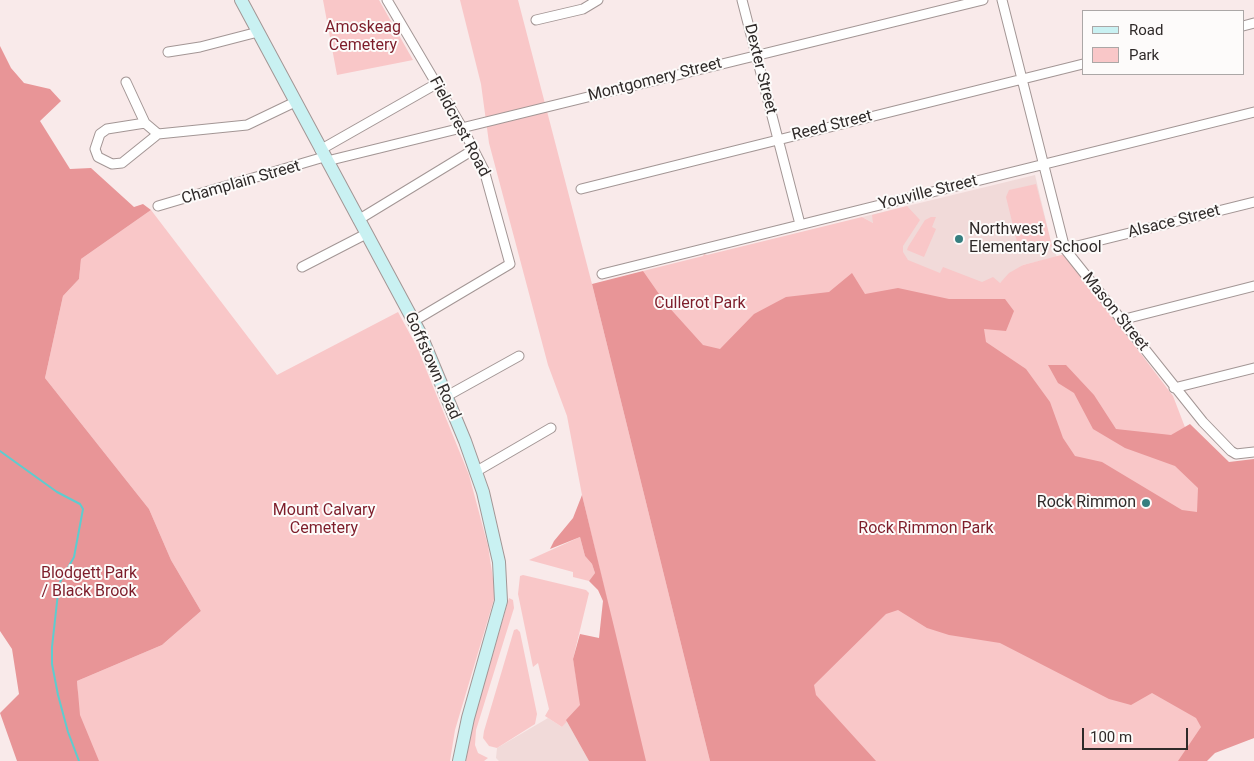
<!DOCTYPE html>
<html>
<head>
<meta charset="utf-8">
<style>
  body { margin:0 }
  #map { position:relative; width:1254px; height:761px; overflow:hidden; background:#f9eaea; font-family:Roboto,sans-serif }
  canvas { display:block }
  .legend { position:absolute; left:1082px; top:10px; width:162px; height:65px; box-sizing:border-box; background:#fdfbfa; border:1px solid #aba7a6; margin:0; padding:6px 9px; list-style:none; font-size:15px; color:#2f2a29 }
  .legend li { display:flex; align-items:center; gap:10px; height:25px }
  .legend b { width:25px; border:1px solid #aba7a6 }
  .scale { position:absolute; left:1082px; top:728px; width:106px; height:22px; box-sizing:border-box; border:2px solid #2f2a29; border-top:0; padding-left:6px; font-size:15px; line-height:18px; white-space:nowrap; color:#2f2a29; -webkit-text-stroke:4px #fdfbfa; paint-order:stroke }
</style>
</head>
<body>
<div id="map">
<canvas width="1254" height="761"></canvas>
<ul class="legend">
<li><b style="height:6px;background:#c9f1f2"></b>Road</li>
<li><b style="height:14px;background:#f9c7c8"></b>Park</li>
</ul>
<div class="scale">100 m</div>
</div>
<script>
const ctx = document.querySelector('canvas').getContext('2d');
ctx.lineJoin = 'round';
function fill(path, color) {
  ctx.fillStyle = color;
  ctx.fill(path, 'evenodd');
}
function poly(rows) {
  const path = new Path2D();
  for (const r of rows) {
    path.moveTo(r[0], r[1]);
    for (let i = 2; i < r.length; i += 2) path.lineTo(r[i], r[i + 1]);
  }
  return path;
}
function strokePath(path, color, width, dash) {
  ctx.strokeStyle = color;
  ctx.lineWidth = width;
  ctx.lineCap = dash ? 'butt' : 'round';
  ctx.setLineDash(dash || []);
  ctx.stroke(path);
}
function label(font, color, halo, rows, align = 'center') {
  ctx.font = font + ' Roboto,sans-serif';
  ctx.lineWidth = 4;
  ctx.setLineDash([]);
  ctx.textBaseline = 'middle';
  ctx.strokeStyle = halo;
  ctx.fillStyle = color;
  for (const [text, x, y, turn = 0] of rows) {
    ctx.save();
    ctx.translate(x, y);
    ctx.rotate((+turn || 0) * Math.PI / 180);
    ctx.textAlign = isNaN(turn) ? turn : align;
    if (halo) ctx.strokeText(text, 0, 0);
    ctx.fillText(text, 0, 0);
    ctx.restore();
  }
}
const built = poly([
  [1035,175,1052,246,1057,257,1023,265,1000,283,898,288,873,223,862,217],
  [548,718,562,727,566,720,589,761,499,761,496,758,497,748]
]);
const green = poly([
  [323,0,379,0,413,60,337,75],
  [460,0,518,0,592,284,710,761,645,761,582,495,567,416,548,365,489,143,481,84],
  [0,163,37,378,69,677,78,693,77,681,162,645,201,611,171,560,149,509,45,378,63,296,79,279,81,259,151,210,277,375,398,312,417,347,469,475,488,546,494,585,494,599,455,730,450,761,62,761],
  [1036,184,1052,246,1020,254,1006,197,1009,190],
  [907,206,920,220,903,246,903,252,908,260,940,273,943,267,982,282,993,277,1000,283,1009,273,1023,265,1065,254,1173,396,1246,586,1254,738,1182,761,716,761,643,271,703,256,704,254,707,255,862,217,873,223,872,215],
  [931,217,936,217,932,227,936,229,924,257,907,250,908,247,925,220],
  [580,537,585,556,592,564,595,573,589,581,573,577,573,572,529,560],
  [523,575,586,590,589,593,573,659,581,705,562,727,545,716,549,709,538,663,533,667,518,594,520,576],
  [509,598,513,600,514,608,476,730,475,745,478,753,488,758,484,761,466,761,473,723],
  [517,629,520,632,537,714,535,724,497,748,489,746,483,738,484,731,514,630]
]);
const forest = poly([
  [0,46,11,68,24,83,50,89,61,101,40,121,70,169,91,168,134,207,143,204,151,210,81,259,79,279,63,296,45,378,149,509,171,560,201,611,162,645,77,681,80,715,99,761,17,761,0,713,19,694,12,649,0,631],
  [643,271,666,304,703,345,720,349,754,314,786,297,829,292,852,273,865,294,898,288,949,299,1005,299,1014,311,1006,331,984,329,986,342,1026,369,1050,402,1063,438,1075,456,1102,462,1182,510,1197,512,1198,488,1175,466,1125,448,1093,429,1074,393,1058,383,1048,365,1066,365,1094,395,1116,429,1171,435,1190,424,1229,462,1254,459,1254,738,1215,753,1207,761,1178,761,1201,727,1196,718,1152,693,1131,705,1109,699,1000,643,949,635,927,628,898,610,886,614,814,685,816,695,876,761,710,761,592,284],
  [582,495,615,631,646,761,589,761,566,720,580,705,573,659,580,634,599,638,603,601,598,590,589,581,595,573,592,564,585,556,580,537,550,549,554,541,573,518]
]);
const stream = poly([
  [0,451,57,492,80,504,83,509,74,557,59,584,52,647,52,664,58,695,68,732,79,761]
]);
const street = poly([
  [387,0,463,129,484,170,510,264,414,321],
  [742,0,800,224],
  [1002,0,1065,249,1203,422,1231,451,1236,454,1254,452],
  [536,20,583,9,598,0],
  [1243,26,1254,23],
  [168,52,200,47,258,32],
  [126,82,145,123,158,134,247,125,295,102],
  [145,123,107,129,100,134,95,149,98,157,112,164,122,163,158,134],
  [320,150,436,84],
  [327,161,983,0],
  [581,189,1083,64],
  [158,206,324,157],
  [358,220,473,150],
  [1065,249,1254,202],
  [302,267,366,234],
  [602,274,1254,112],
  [1121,320,1254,286],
  [1174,388,1254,368],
  [447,396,519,356],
  [477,471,551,428]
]);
const secondary = poly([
  [241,0,420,333,465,441,483,492,499,562,501,601,468,718,459,761]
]);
const markers = [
  [959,239,5,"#367f80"],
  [1146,503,5,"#367f80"]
];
const parkNames = [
  ["Amoskeag",363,28],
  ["Cemetery",363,46],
  ["Cullerot Park",700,304],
  ["Mount Calvary",324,511],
  ["Cemetery",324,529],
  ["Rock Rimmon Park",926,529],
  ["Blodgett Park",89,574],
  ["/ Black Brook",89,592]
];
const streetNames = [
  ["Dexter Street",760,69,76],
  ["Montgomery Street",655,80,-14],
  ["Reed Street",832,126,-14],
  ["Fieldcrest Road",459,127,62],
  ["Champlain Street",241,183,-16],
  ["Youville Street",928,193,-14],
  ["Alsace Street",1174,222,-14],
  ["Mason Street",1115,312,51],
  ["Goffstown Road",432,366,66]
];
const poiNames = [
  ["Northwest",969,230],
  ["Elementary School",969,248],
  ["Rock Rimmon",1136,503,"right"]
];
fill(built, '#f1dad9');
fill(green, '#f9c7c8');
fill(forest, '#e89597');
strokePath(stream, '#5ecccf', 2);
strokePath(street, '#a39695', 11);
strokePath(secondary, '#a39695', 14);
strokePath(street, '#fff', 9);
strokePath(secondary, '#c9f1f2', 12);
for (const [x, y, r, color] of markers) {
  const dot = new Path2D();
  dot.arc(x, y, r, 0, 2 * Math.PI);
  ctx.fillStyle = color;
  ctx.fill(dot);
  strokePath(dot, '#fdfbfa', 2);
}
label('16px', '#7d1d2a', '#fdfbfa', parkNames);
label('16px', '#2f2a29', '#fdfbfa', streetNames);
label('16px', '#2f2a29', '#fdfbfa', poiNames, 'left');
</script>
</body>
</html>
